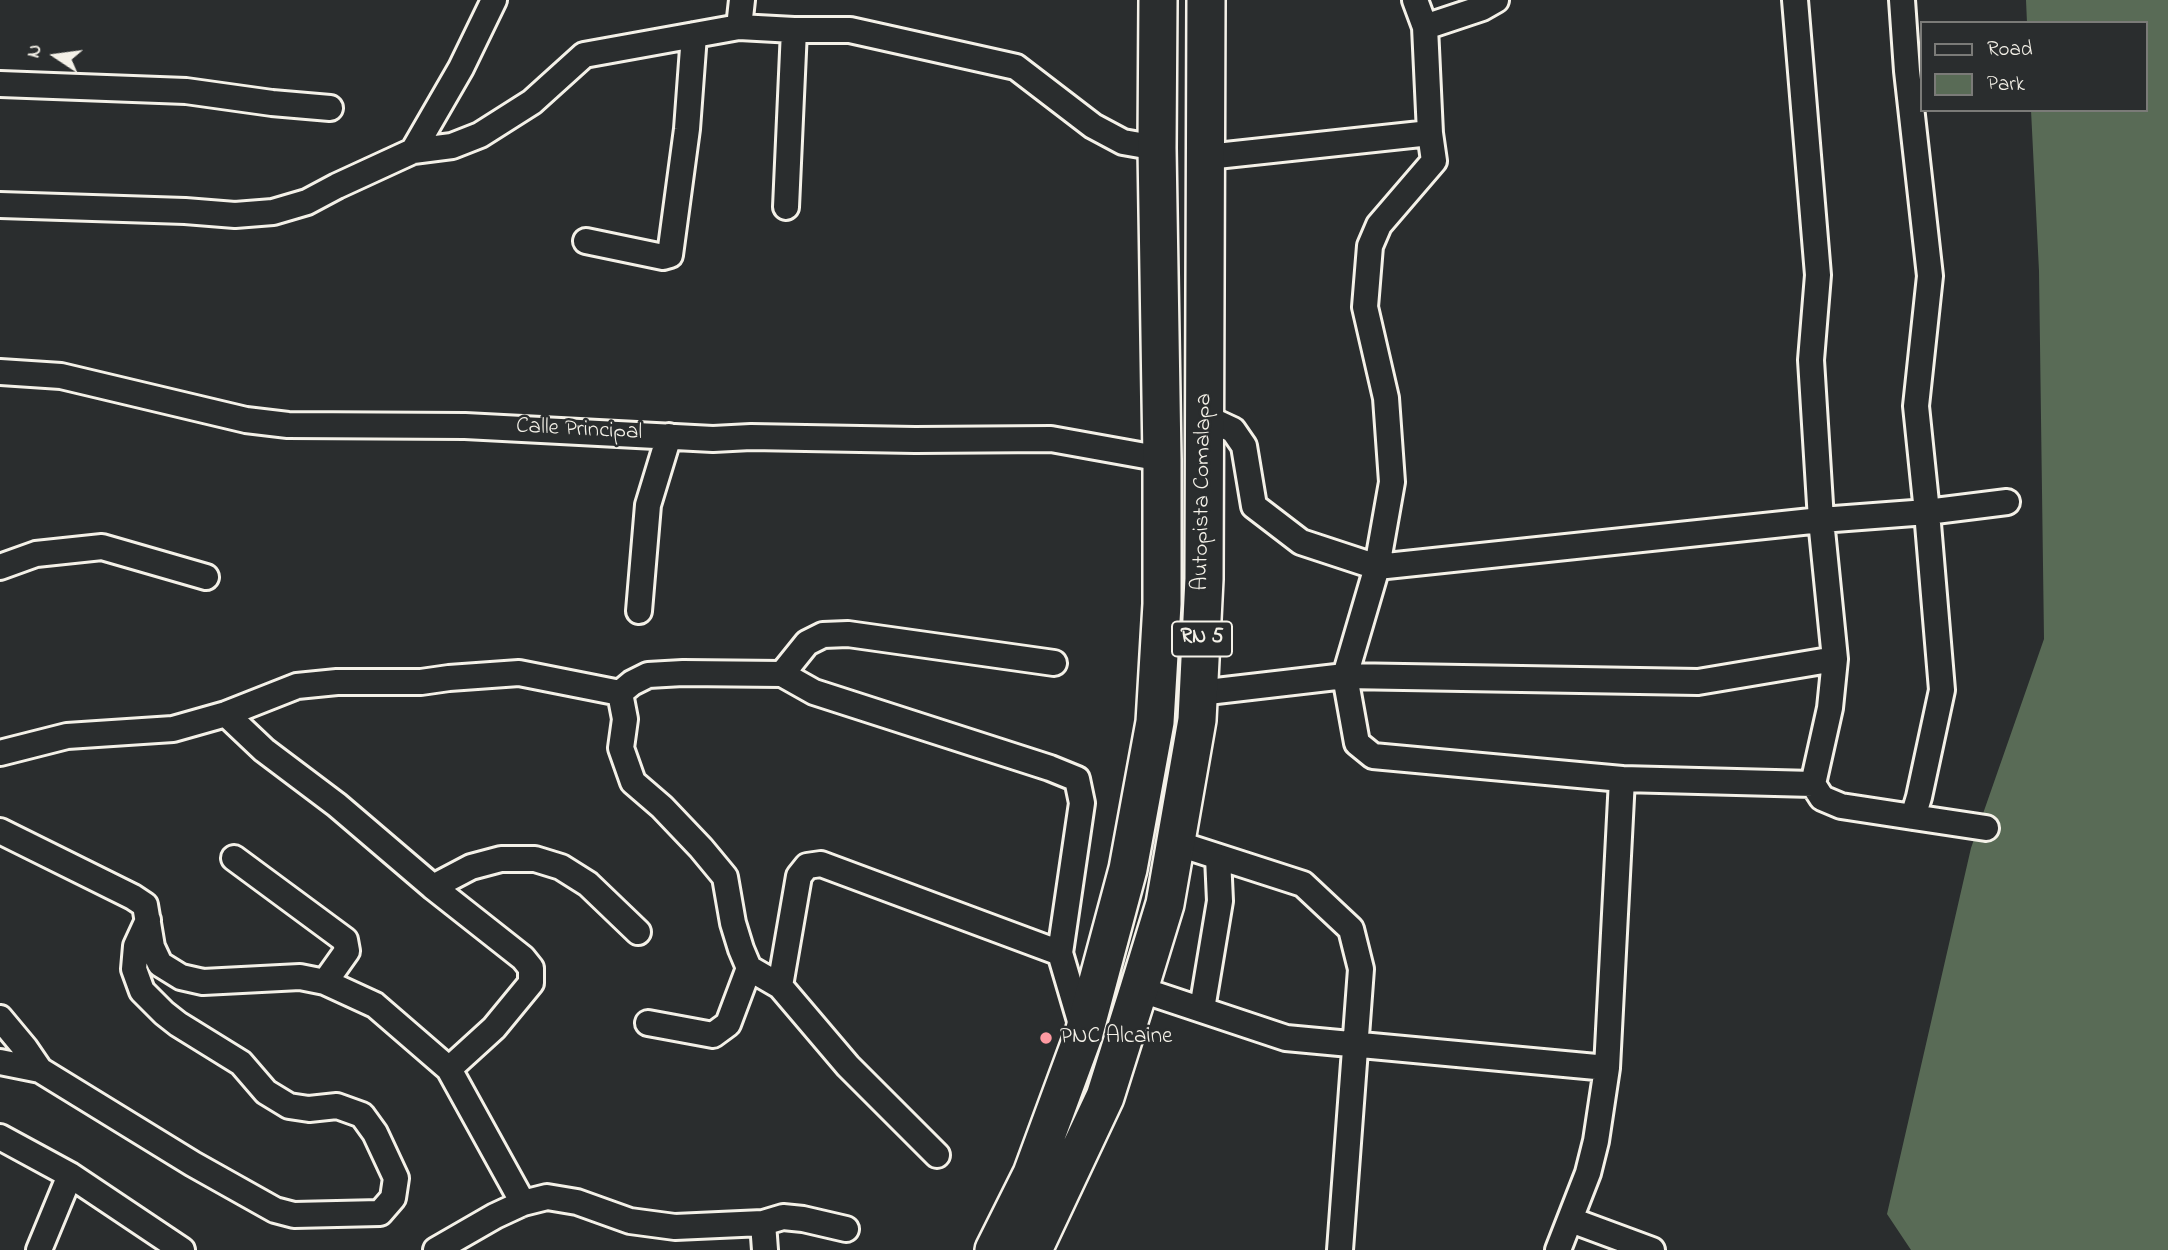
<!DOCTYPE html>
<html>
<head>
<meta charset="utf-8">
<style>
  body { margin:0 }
  #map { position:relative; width:2168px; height:1250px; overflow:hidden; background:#2a2d2e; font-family:"Indie Flower",sans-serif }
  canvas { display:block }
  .legend { position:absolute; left:1920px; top:21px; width:228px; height:91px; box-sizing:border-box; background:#2a2d2e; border:2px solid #7b7b78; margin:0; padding:9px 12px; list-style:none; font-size:21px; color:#f4f1e8 }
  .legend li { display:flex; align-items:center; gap:14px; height:35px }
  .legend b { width:35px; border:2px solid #7b7b78 }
  .north { position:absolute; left:21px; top:21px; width:70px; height:70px; -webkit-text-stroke:5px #2a2d2e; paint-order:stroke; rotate:283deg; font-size:19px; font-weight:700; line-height:28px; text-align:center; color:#f4f1e8 }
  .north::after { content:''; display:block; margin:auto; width:24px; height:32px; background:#f4f1e8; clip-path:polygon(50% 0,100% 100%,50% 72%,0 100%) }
</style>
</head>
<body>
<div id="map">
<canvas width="2168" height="1250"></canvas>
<ul class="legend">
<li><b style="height:9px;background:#2a2d2e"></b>Road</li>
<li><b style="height:19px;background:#596b56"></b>Park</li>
</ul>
<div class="north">N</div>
</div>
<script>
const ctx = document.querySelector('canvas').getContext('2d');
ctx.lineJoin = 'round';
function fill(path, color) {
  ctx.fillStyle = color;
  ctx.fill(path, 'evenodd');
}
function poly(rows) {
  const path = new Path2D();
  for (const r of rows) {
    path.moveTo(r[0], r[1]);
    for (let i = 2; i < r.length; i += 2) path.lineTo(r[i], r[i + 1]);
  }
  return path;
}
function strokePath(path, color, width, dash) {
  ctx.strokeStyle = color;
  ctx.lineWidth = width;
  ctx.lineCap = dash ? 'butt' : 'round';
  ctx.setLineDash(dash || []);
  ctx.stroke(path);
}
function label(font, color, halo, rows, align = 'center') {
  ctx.font = font + ' "Indie Flower",sans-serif';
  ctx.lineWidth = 5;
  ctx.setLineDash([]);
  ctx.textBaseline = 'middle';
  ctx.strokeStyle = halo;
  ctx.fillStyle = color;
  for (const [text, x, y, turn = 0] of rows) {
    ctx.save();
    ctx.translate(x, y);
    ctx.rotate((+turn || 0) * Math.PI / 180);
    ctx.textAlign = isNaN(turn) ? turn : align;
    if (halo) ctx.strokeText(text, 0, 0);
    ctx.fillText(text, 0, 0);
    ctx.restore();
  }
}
const green = poly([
  [2026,0,2168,0,2168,1250,1911,1250,1887,1214,1971,848,2044,639,2039,271,2031,110,2145,110,2145,23,2027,23]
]);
const minor = poly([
  [1415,0,1425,27,1430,133,1434,161,1379,225,1370,246,1365,307,1386,398,1392,482,1377,567,1345,676,1357,743,1373,756,1622,779],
  [1795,0,1818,275,1811,360,1821,520,1835,659,1830,708,1813,784],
  [739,27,742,0],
  [1425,27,1482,8,1496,0],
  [0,84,186,91,272,103,330,108],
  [413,151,461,68,494,0],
  [1207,157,1430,133],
  [0,205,185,211,235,215,273,212,307,202,337,186,413,151,452,146,480,135,532,102,584,55,739,27,794,30,850,30,1016,67,1093,126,1123,142,1157,148],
  [786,207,794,30],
  [586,241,663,257,670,255,687,129,694,35],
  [0,372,61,376,246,420,288,425,465,426,713,439,751,437,915,440,1051,439,1162,459],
  [1205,417,1233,430,1244,446,1254,506,1301,542,1377,567,1821,520,1927,512,2007,502],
  [0,567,36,554,102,547,206,577],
  [639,611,648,505,669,436],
  [782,674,807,643,823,635,848,634,1054,663],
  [620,693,632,683,648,675,683,673,782,674,814,692,1050,768,1077,779,1082,803,1060,953],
  [1199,693,1345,676,1698,682,1835,659],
  [226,714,264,750,337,805,433,887,523,958,531,968,531,983,494,1028,449,1069],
  [0,753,67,736,173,729,226,714,297,686,337,682,421,682,449,678,519,673,620,693,625,719,621,748,633,782,662,807,701,848,725,877,733,923,741,949,749,968,780,986,848,1066,937,1155],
  [1913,817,1986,828],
  [0,831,133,897,145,905,152,947,160,964,181,977,203,982,300,977,325,982,375,1005,449,1069,523,1203],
  [1176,843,1303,884,1351,929,1361,969,1340,1250],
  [234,858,345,940,347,951,325,982],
  [433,887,471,867,501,859,535,859,561,867,588,884,638,932],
  [780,986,799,876,807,866,821,864,1060,953,1083,1031],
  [1139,989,1286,1038,1607,1068],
  [1202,1009,1220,901,1218,857],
  [0,1018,25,1048,40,1070],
  [648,1023,713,1035,728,1024,749,968],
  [0,1062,40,1070,193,1164,275,1210,294,1215,380,1213,393,1198,396,1178,375,1133,362,1115,337,1106,309,1109,289,1106,266,1092,241,1063,178,1024,164,1013,142,991,134,969,136,946,148,920],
  [0,1137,70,1175,182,1250],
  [1571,1220,1652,1250],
  [763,1223,765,1250],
  [39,1250,70,1175],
  [436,1250,495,1216,523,1203,547,1197,577,1202,630,1221,675,1227,763,1223,783,1217,803,1219,846,1229],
  [1558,1250,1588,1173,1596,1141,1607,1068,1622,779,1813,784,1822,798,1841,806,1913,817,1919,797,1942,690,1927,512,1916,406,1930,276,1907,71,1902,0]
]);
const highway = poly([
  [994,1250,1032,1174,1084,1033,1128,869,1155,722,1162,604,1162,459,1157,148,1158,0],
  [1033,1250,1105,1097,1139,989,1165,904,1197,720,1204,579,1206,0]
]);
const markers = [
  [1046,1038,7,"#ff9aa2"]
];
const shields = [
  [1202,639,60]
];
const shieldNames = [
  ["RN 5",1202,639]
];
const streetNames = [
  ["Calle Principal",579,431,3],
  ["Autopista Comalapa",1204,492,-89]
];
const poiNames = [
  ["PNC Alcaine",1060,1038]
];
fill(green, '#596b56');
strokePath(minor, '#f4f1e8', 30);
strokePath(highway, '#f4f1e8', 42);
strokePath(minor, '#2a2d2e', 24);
strokePath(highway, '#2a2d2e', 37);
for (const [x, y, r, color] of markers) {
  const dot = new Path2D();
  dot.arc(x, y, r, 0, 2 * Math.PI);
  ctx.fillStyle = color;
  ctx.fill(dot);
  strokePath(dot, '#2a2d2e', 2.5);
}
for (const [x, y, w] of shields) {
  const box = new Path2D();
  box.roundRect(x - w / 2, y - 17.5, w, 35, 5);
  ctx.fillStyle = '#2a2d2e';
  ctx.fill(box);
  strokePath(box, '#f4f1e8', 2);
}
label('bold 21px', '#f4f1e8', null, shieldNames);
label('23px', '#f4f1e8', '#2a2d2e', streetNames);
label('23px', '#f4f1e8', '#2a2d2e', poiNames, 'left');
</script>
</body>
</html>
